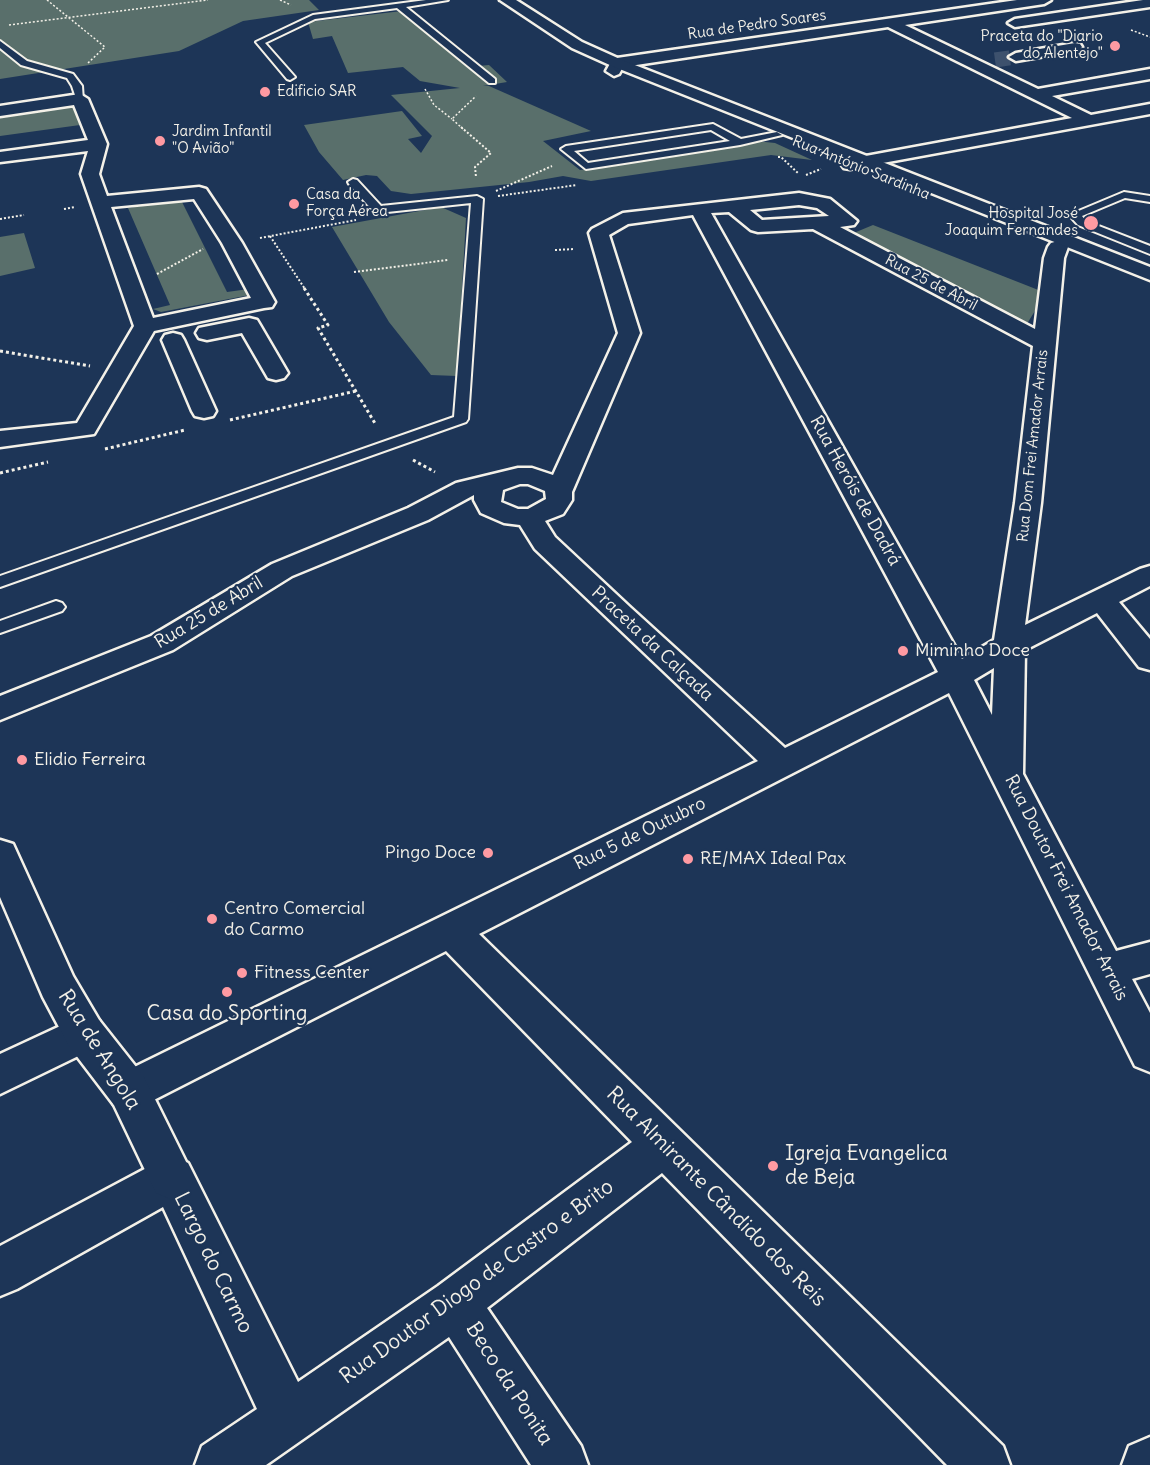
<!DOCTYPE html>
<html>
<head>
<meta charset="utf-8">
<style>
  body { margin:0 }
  canvas { display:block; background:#1d3557 }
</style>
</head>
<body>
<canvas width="1150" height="1465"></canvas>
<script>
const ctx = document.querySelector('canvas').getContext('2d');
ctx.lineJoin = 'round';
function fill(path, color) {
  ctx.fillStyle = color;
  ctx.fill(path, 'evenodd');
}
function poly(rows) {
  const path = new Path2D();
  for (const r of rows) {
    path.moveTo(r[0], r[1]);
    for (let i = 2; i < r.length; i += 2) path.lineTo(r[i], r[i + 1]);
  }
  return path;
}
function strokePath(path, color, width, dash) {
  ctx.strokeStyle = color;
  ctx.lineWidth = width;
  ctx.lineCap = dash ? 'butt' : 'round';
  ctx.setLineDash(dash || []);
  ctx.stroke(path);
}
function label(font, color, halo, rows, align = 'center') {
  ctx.font = font + ' Delius,sans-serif';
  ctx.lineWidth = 4.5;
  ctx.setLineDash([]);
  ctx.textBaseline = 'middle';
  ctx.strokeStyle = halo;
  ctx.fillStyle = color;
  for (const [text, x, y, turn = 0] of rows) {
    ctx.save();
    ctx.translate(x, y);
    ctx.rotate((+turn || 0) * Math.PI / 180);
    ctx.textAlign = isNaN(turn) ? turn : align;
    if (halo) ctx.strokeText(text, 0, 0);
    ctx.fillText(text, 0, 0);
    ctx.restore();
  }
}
const green = poly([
  [0,0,309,0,319,10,243,21,179,51,0,79],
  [402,11,467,67,489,65,507,82,483,86,489,86,591,131,543,141,580,170,756,141,775,143,812,160,771,155,591,181,563,176,529,182,411,194,391,191,377,176,366,175,343,180,319,152,304,125,402,111,422,136,408,139,421,153,432,136,391,95,460,88,420,81,403,67,348,73,332,36,313,39,308,22],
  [73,105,80,125,0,136,0,115],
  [181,200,227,292,249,289,250,295,161,312,153,309,170,305,128,208],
  [441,207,466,218,457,376,431,375,389,322,332,227],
  [873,225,1046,293,1025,327,849,235],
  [24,233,35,268,0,276,0,237]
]);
const streetTunnel = poly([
  [995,60,1016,57]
]);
const pathFar2 = poly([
  [47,0,105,47,88,63],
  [280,0,291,5],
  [9,25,208,0],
  [1131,30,1150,37],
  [425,89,434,105,452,119],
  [463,129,452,119,476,96]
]);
const pathFar1 = poly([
  [461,127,491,153,475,167,476,177],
  [778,157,781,157,799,174],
  [806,175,821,169],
  [496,191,552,166],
  [498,196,577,185],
  [64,209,75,207],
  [0,219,24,215],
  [270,236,305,289],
  [260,238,356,220],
  [555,250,575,249],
  [354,272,448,260],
  [157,274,203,249]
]);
const path = poly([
  [304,288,328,325,318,328,376,425],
  [0,351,90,366],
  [230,420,356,391],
  [105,449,185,430],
  [413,460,435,472],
  [0,473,48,462]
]);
const lane = poly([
  [426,0,448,0,406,7,495,79,495,83,489,83,397,8,315,19,265,43,295,77,290,80,287,79,256,42,313,15,426,0],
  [0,41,27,61,73,74,82,86,83,101,77,101,72,86,67,78,21,65,0,48,0,41],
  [713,124,741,139,777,132,782,135,740,145,586,169,561,149,566,146,713,124],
  [711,130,730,141,588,163,574,151,711,130],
  [353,179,357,180,381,206,477,196,483,199,468,419,466,422,0,587,0,576,454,417,471,203,378,213,374,212,349,184,348,182,353,179],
  [1124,192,1150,196,1150,202,1125,198,1082,216,1086,221,1150,246,1150,254,1078,225,1069,215,1124,192],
  [56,601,62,603,65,607,62,611,0,633,0,621,56,601]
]);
const street = poly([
  [1017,0,1051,0,1044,4,905,25,1038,89,1150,69,1150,79,1052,96,1091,115,1150,104,1150,114,850,169,844,168,841,164,844,160,1072,118,888,27,623,67,619,74,614,76,606,71,612,60,617,58,1017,0],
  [1143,0,1150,0,1150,7,1015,27,1008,23,1015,19,1143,0],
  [1075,43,1080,44,1082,47,1080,50,1016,61,1009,57,1016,53,1075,43],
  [80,94,88,99,107,144,99,174,107,196,199,187,206,189,242,243,275,302,272,307,264,308,154,331,94,434,0,447,0,431,77,423,134,326,81,174,88,151,0,162,0,152,88,140,74,105,0,116,0,106,80,94],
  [194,199,222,243,251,298,153,318,111,207,194,199],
  [799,193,830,199,857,221,854,225,840,227,1035,329,1044,258,1048,247,1051,243,1058,241,1065,243,1068,247,1064,258,1041,503,1025,625,1140,569,1150,566,1150,586,1119,602,1150,639,1150,670,1139,667,1097,613,1025,650,1023,774,1116,951,1150,942,1150,974,1132,979,1150,1013,1150,1072,1135,1066,949,693,479,934,1003,1446,1010,1465,947,1465,662,1173,487,1308,581,1446,588,1465,531,1465,449,1337,266,1465,195,1465,202,1446,257,1409,163,1207,17,1289,0,1296,0,1246,156,1163,172,1156,188,1163,298,1382,438,1286,632,1142,446,951,144,1105,129,1110,114,1105,108,1091,114,1077,758,761,535,549,520,525,504,523,481,513,474,500,474,495,428,520,292,576,173,650,0,720,0,696,151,636,272,564,408,508,456,483,518,468,532,468,553,475,618,333,589,233,592,229,623,213,799,193],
  [799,205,817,208,829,216,762,220,750,210,799,205],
  [729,212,751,230,758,232,813,229,1033,346,1015,503,994,640,962,659,711,213,729,212],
  [693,215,938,672,785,748,631,608,555,537,545,521,563,514,572,500,572,492,640,333,609,235,628,224,693,215],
  [520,484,528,484,545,491,546,499,528,509,518,509,501,502,503,490,520,484],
  [994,668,992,715,974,680,994,668],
  [249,318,257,320,260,325,288,373,284,378,276,380,268,378,242,333,207,340,199,338,196,333,199,328,249,318],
  [173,333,181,335,184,340,216,411,213,416,204,418,195,416,192,411,162,340,165,335,173,333],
  [84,1015,99,1020,105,1033,99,1046,0,1094,0,1054,84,1015]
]);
const secondary = poly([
  [500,0,516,0,582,42,622,60,1150,267,1150,280,612,66,572,48,500,0],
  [0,840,13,844,73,976,99,1020,144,1077,194,1178,188,1193,172,1200,156,1193,114,1105,69,1046,43,997,0,897,0,840],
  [1150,1437,1150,1465,1122,1465,1129,1446,1150,1437]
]);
const markers = [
  [1115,46,6,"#ff9aa2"],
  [265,92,6,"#ff9aa2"],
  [160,141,6,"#ff9aa2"],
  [294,204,6,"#ff9aa2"],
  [1091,223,8,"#ff9aa2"],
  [903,651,6,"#ff9aa2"],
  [22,760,6,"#ff9aa2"],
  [488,853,6,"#ff9aa2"],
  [688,859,6,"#ff9aa2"],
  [212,919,6,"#ff9aa2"],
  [242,973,6,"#ff9aa2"],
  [227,992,6,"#ff9aa2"],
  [773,1166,6,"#ff9aa2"]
];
const farStreetnames = [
  ["Rua de Pedro Soares",757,25,-8],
  ["Rua António Sardinha",861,168,22],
  ["Rua 25 de Abril",931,283,28],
  ["Rua Dom Frei Amador Arrais",1033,446,-84]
];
const farPoinames = [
  ["Praceta do \"Diario",1103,37,"right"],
  ["do Alentejo\"",1103,54,"right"],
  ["Edificio SAR",277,92],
  ["Jardim Infantil",172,132],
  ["\"O Avião\"",172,149],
  ["Casa da",306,195],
  ["Força Aérea",306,212],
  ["Hospital José",1078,214,"right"],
  ["Joaquim Fernandes",1078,231,"right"]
];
const streetNames = [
  ["Rua Heróis de Dadrá",855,491,61],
  ["Rua 25 de Abril",209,613,-31],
  ["Praceta da Calçada",652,644,43],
  ["Rua 5 de Outubro",640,834,-26],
  ["Rua Doutor Frei Amador Arrais",1066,888,63]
];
const poiNames = [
  ["Miminho Doce",915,651],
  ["Elidio Ferreira",34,760],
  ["Pingo Doce",476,853,"right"],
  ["RE/MAX Ideal Pax",700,859],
  ["Centro Comercial",224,909],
  ["do Carmo",224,930],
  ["Fitness Center",254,973]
];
const nearPoinames = [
  ["Casa do Sporting",227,1014],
  ["Igreja Evangelica",785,1154,"left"],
  ["de Beja",785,1178,"left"]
];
const nearStreetnames = [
  ["Rua de Angola",99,1050,58],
  ["Rua Almirante Cândido dos Reis",716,1197,45],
  ["Largo do Carmo",213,1263,64],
  ["Rua Doutor Diogo de Castro e Brito",477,1282,-36],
  ["Beco da Ponita",509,1384,57]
];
fill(green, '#596f6b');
strokePath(streetTunnel, '#3d516d', 15, [15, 8]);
strokePath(lane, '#f4f1e8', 4);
strokePath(street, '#f4f1e8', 5);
strokePath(secondary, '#f4f1e8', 5);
strokePath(pathFar2, '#f4f1e8', 1.5, [2, 2]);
strokePath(pathFar1, '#f4f1e8', 2, [2, 2]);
strokePath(path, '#f4f1e8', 3, [3, 3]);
fill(lane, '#1d3557');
fill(street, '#1d3557');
fill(secondary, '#1d3557');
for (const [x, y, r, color] of markers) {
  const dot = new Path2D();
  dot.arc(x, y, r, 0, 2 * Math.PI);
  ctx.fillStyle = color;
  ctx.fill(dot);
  strokePath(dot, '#1d3557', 2);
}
label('15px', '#f4f1e8', '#1d3557', farStreetnames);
label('15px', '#f4f1e8', '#1d3557', farPoinames, 'left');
label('18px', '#f4f1e8', '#1d3557', streetNames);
label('18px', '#f4f1e8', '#1d3557', poiNames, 'left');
label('21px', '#f4f1e8', '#1d3557', nearPoinames);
label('21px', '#f4f1e8', '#1d3557', nearStreetnames);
</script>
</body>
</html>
